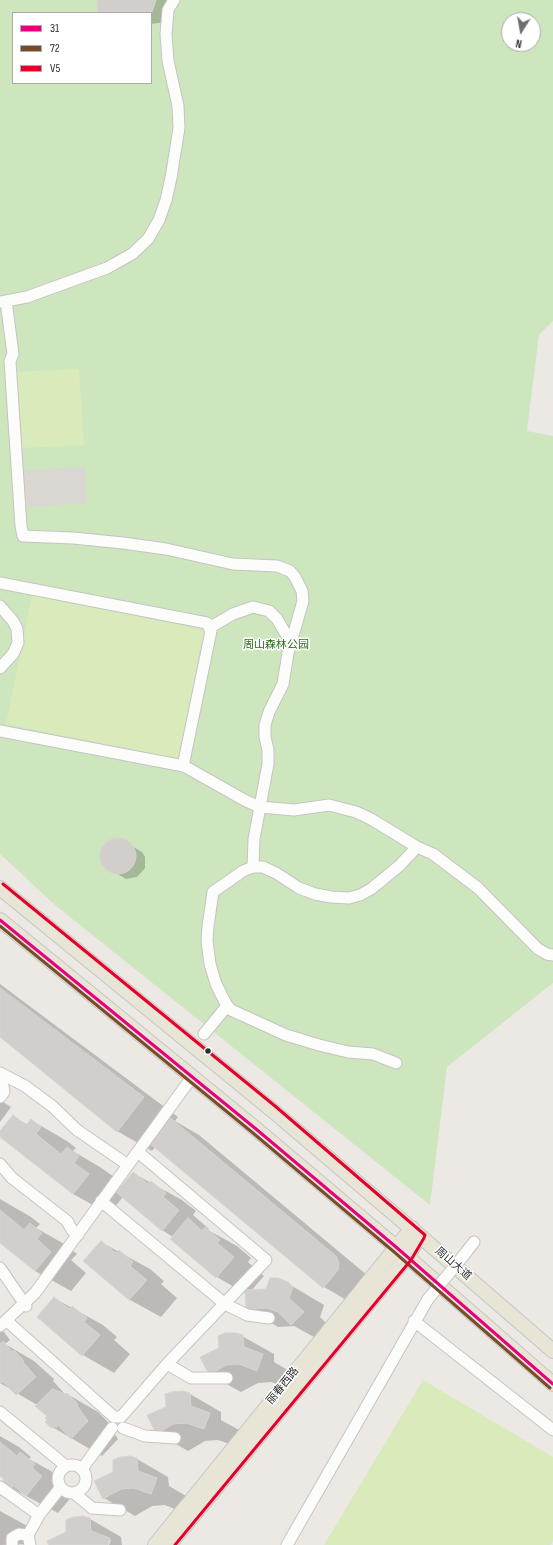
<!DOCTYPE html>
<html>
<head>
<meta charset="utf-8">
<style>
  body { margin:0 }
  #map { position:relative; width:553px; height:1545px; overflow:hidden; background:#ece8e4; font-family:"Sofia Sans Condensed",sans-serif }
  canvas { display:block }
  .legend { position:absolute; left:12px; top:12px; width:140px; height:72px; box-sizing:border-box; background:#fff; border:1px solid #ababab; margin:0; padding:5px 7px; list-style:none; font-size:12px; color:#2e2e2e }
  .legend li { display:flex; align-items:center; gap:8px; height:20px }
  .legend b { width:20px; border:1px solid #ababab }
  .north { position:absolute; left:501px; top:12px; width:40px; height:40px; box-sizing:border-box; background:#fff; border:1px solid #ababab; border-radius:50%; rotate:191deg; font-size:11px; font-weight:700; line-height:16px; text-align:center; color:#2e2e2e }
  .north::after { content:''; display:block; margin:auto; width:14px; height:18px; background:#706f6e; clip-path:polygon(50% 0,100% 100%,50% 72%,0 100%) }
</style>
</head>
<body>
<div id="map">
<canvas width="553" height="1545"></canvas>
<ul class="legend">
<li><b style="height:5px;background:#e5007d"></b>31</li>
<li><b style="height:5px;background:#7a4b2a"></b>72</li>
<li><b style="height:5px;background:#e4002b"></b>V5</li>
</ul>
<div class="north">N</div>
</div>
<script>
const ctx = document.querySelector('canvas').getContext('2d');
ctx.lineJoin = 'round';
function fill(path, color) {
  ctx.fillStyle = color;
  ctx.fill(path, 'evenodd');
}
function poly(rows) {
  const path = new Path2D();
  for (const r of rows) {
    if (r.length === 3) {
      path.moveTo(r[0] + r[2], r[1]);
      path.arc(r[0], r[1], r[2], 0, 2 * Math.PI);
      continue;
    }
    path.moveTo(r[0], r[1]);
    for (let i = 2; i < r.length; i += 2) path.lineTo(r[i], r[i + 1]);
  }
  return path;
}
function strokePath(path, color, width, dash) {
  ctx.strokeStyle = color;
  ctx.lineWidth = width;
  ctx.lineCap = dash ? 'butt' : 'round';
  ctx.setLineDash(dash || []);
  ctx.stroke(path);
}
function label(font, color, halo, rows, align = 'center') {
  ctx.font = font + ' "Sofia Sans Condensed","Noto Sans SC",sans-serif';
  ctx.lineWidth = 3;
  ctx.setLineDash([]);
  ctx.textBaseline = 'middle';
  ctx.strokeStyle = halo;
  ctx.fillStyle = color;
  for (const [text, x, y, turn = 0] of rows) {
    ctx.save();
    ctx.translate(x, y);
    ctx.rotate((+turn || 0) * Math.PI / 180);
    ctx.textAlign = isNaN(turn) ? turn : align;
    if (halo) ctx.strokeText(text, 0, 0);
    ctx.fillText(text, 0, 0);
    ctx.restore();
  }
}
const green = poly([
  [0,0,553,0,553,321,539,335,527,431,553,436,553,983,447,1067,430,1205,55,905,0,854],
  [13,13,151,13,151,83,13,83],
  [509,20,533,20,533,44,509,44]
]);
const pitch = poly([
  [79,369,84,445,21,448,17,372],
  [32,595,204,630,179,759,6,724],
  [423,1380,553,1457,553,1541,550,1545,324,1545]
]);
const plaza = poly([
  [85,467,87,503,25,507,23,470]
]);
const shadow = poly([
  [101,0,171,0,166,22,151,24,151,13,99,13],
  [122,840,142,852,145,857,145,868,137,877,126,879,106,867,103,863,101,858,103,848,112,841],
  [0,984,178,1117,175,1121,199,1135,367,1275,355,1305,324,1287,155,1147,152,1151,117,1131,0,1035],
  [0,1100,11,1107,0,1122],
  [13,1116,28,1125,31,1120,67,1141,76,1148,73,1151,103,1169,114,1177,109,1184,118,1191,133,1173,182,1200,196,1211,193,1215,209,1229,208,1230,237,1246,251,1258,248,1262,264,1276,251,1291,267,1290,287,1283,324,1305,320,1317,334,1331,323,1342,294,1326,278,1327,247,1309,246,1294,217,1277,173,1237,162,1230,123,1197,109,1214,73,1194,0,1136,0,1132],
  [0,1199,31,1217,40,1224,36,1228,66,1245,77,1254,71,1260,86,1273,71,1291,35,1271,0,1241],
  [101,1242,150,1269,164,1281,161,1284,177,1298,161,1317,130,1300,85,1261],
  [54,1298,103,1325,117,1337,114,1340,130,1354,114,1373,83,1355,38,1317],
  [0,1327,10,1340,5,1344,34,1361,54,1379,53,1381,66,1395,67,1394,98,1412,108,1422,109,1426,118,1439,102,1456,52,1427,48,1419,48,1415,37,1405,0,1383],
  [242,1336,274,1354,274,1362,293,1373,288,1388,271,1382,258,1383,241,1392,210,1375,220,1349],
  [190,1394,221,1412,221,1420,241,1431,235,1446,218,1440,205,1441,188,1451,157,1433],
  [0,1436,19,1447,31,1457,29,1459,51,1471,65,1483,62,1486,73,1495,58,1513,11,1488,5,1479,0,1476],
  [137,1459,168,1477,169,1486,188,1497,182,1512,165,1505,152,1506,135,1516,104,1498,114,1472],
  [0,1511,29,1527,30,1544,0,1545],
  [90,1519,121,1537,122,1545,109,1545,111,1540,108,1540,107,1545,50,1545,67,1532]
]);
const building = poly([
  [99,0,156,0,151,15,151,13,98,13,97,1,99,0],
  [118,856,18],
  [0,988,144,1097,117,1132,0,1037,0,988],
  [13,1115,26,1125,31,1119,41,1127,36,1134,61,1154,67,1147,79,1156,74,1163,89,1174,73,1194,0,1137,0,1131,13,1115],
  [168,1116,336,1256,339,1263,338,1270,323,1288,148,1142,168,1116],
  [133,1172,148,1184,151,1181,166,1193,163,1197,179,1210,162,1231,116,1192,133,1172],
  [0,1210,24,1230,30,1223,42,1233,37,1239,51,1252,35,1271,0,1243,0,1210],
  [188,1218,202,1231,205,1227,220,1240,217,1243,234,1257,216,1278,170,1239,188,1218],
  [101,1241,116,1253,119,1250,133,1262,130,1266,147,1280,129,1300,83,1261,101,1241],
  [270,1278,278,1278,288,1282,293,1287,289,1298,304,1312,291,1325,278,1312,266,1308,246,1310,245,1290,266,1289,270,1278],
  [54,1297,69,1309,72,1306,87,1318,84,1322,100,1335,82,1356,37,1317,54,1297],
  [225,1333,236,1333,243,1335,244,1347,263,1354,257,1371,239,1364,226,1365,209,1375,200,1357,219,1348,218,1336,225,1333],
  [3,1341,12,1352,14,1350,24,1361,23,1362,36,1377,16,1395,3,1382,0,1384,0,1344,3,1341],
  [52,1389,66,1394,67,1393,78,1404,77,1405,78,1407,88,1421,71,1439,58,1425,56,1428,54,1426,51,1428,45,1422,47,1420,45,1418,47,1416,35,1406,52,1389],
  [183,1391,190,1393,191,1406,210,1413,204,1429,186,1423,173,1424,156,1434,147,1415,166,1407,165,1394,172,1392,183,1391],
  [0,1442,17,1456,20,1452,35,1464,32,1468,42,1476,26,1496,13,1485,11,1489,2,1482,4,1479,0,1476,0,1442],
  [130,1456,137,1458,138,1471,157,1478,151,1494,134,1488,121,1489,103,1499,94,1481,113,1472,113,1460,120,1457,130,1456],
  [83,1516,90,1518,91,1531,110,1538,108,1545,49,1545,47,1541,66,1532,66,1520,73,1517,83,1516]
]);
const minor = poly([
  [6,301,13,354,10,361,21,526,23,536,73,538,123,543,166,549,233,564,277,566,290,571,295,577,302,591,303,601,288,653,283,684,269,712,265,725,265,737,268,750,268,764,254,839,253,867,243,871,213,892,208,926,207,941,210,964,216,984,226,1004,231,1010,286,1035,319,1045,348,1052,373,1054,396,1063],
  [0,302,27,297,107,268,132,254,148,239,159,220,166,200,171,178,179,128,178,106,168,61,166,34,168,10,174,0],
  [0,583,207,623,211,631,183,766],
  [0,606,13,621,17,629,18,643,13,654,0,668],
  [209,628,233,614,253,607,269,611,277,619,291,643],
  [0,731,184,766,246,801,260,807,294,810,329,805,356,812,371,819,417,847,433,854,478,888,538,949,547,954,553,955],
  [253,867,263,867,276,873,299,888,315,894,331,897,349,898,360,895,371,889,399,866,417,847],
  [204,1034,227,1006],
  [0,1073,25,1086,52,1106,77,1130,128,1165],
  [0,1097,4,1092,1,1075],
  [0,1164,12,1178,67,1221,72,1230,78,1235],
  [101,1201,225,1304,247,1315,269,1318],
  [464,1255,474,1242],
  [0,1268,26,1306],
  [7,1321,114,1417,121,1417,167,1364,266,1260,138,1152],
  [414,1321,553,1430],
  [0,1326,35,1293,192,1077],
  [167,1364,191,1378,227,1378],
  [0,1412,66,1466],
  [123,1428,145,1436,175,1438],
  [72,1479,14],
  [82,1469,112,1428],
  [0,1487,39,1515,60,1488],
  [74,1493,92,1508,120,1510],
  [12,1545,12,1538,19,1534,28,1535],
  [30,1545,28,1535,39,1515],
  [287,1545,428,1299]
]);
const major = poly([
  [0,888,272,1110,420,1236,553,1351],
  [0,920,256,1129,396,1247,553,1384],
  [155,1545,412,1228],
  [169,1545,407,1257,420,1236]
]);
const minorBridge = poly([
  [428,1299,464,1255]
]);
const bus1 = poly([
  [0,920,256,1129,396,1247,553,1384]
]);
const bus2 = poly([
  [0,926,253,1133,393,1251,550,1388]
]);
const bus3 = poly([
  [3,884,275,1106,425,1235,424,1238,411,1260,175,1545]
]);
const markers = [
  [208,1051,3.5,"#2e2e2e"]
];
const parkNames = [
  ["周山森林公园",276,645]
];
const streetNames = [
  ["周山大道",453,1264,41],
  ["丽春西路",283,1386,-51]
];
fill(green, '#cee6be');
fill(pitch, '#d9eabb');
fill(plaza, '#dad6d2');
fill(shadow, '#0003');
fill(building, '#d1cecb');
strokePath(building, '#d7d4d0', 1);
strokePath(minor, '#c5c4c5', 13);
strokePath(major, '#c6c5c4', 16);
strokePath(minor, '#fcfcfb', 11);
strokePath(major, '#e8e4d6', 14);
strokePath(minorBridge, '#c5c4c5', 13, []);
strokePath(minorBridge, '#fcfcfb', 11);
strokePath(bus1, '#e5007d', 3);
strokePath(bus2, '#7a4b2a', 3);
strokePath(bus3, '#e4002b', 3);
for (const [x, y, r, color] of markers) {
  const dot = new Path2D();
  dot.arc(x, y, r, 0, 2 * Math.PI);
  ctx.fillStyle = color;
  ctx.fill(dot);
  strokePath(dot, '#fff', 1.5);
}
label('11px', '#2c6e1b', '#fff', parkNames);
label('11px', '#2e2e2e', '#fff', streetNames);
</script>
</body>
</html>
